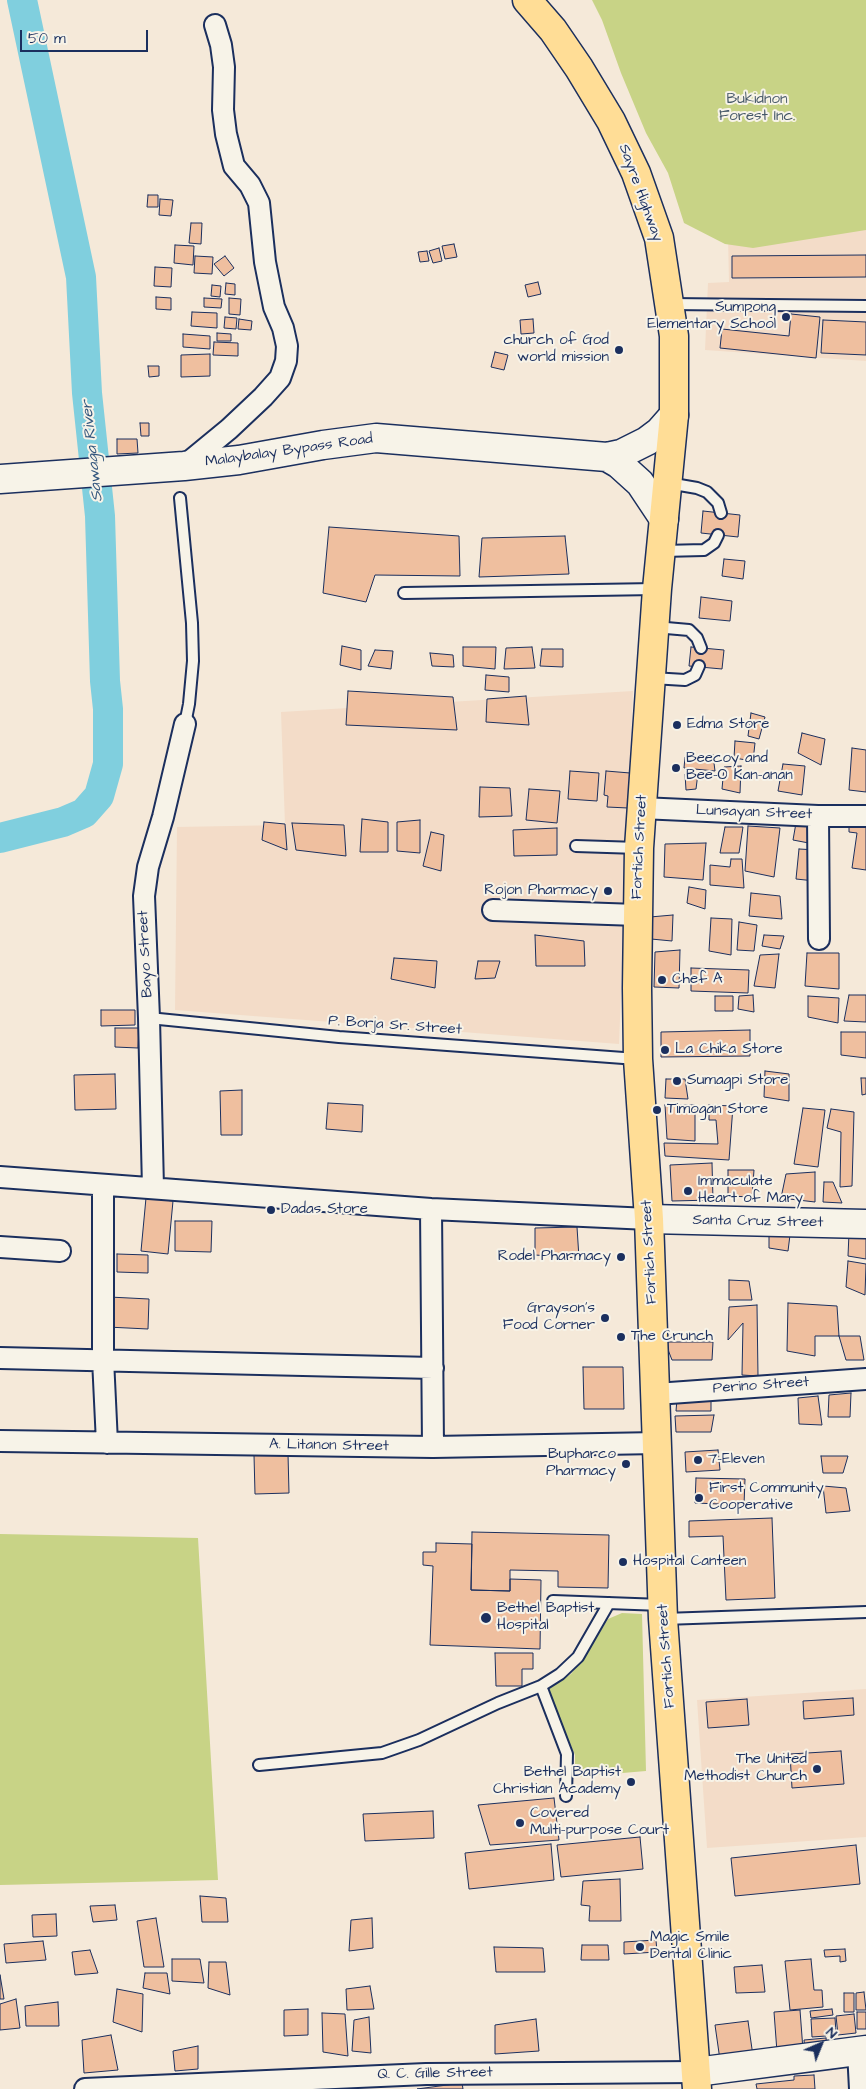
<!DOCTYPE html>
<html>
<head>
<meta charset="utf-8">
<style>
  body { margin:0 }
  #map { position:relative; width:866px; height:2089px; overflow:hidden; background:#f5e9d9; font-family:"Architects Daughter",sans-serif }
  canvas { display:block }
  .north { position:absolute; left:796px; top:2019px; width:50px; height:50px; -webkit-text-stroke:4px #f7f3e8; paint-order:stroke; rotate:44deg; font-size:14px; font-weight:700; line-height:20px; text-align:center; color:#1b2f5e }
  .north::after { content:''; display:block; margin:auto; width:18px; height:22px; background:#1b2f5e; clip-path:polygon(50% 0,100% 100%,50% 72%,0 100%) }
  .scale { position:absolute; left:20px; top:30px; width:128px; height:22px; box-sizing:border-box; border:2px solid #1b2f5e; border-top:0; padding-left:6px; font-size:15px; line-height:18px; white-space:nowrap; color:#1b2f5e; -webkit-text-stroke:4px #f7f3e8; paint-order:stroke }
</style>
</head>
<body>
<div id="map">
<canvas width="866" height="2089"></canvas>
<div class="north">N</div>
<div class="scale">50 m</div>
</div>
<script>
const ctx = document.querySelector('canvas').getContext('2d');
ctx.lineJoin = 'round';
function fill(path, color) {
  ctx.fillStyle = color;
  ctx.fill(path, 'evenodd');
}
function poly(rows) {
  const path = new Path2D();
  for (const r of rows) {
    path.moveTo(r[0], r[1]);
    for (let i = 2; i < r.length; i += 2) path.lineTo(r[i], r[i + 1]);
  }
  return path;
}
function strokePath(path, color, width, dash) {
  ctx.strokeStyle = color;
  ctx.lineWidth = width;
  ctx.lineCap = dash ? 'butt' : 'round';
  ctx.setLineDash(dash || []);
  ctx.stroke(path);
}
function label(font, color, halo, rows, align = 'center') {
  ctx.font = font + ' "Architects Daughter",sans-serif';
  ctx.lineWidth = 4;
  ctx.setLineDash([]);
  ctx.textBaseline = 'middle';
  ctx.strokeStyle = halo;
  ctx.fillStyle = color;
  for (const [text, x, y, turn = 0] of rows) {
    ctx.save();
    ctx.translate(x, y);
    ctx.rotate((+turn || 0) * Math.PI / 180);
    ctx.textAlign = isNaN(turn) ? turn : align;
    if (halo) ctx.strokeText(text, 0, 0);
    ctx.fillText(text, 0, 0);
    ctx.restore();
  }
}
const built = poly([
  [866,228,866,361,705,350,708,283,729,282,728,237],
  [633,691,619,1044,175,1010,177,827,285,825,281,712],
  [866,1689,866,1837,707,1848,697,1700]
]);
const green = poly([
  [592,0,866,0,866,230,753,248,725,244,684,223,668,173,646,133,621,73,602,20],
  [0,1534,198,1538,218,1880,0,1885],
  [622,1613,642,1614,646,1771,575,1777,575,1755,546,1690,571,1674,587,1653,608,1619]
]);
const river = poly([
  [0,838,63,822,84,813,99,796,108,764,108,709,105,681,100,516,87,393,81,277,22,0]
]);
const building = poly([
  [148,195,158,195,158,207,147,207,148,195],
  [160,199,173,200,171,216,159,215,160,199],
  [191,223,202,223,201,244,189,243,191,223],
  [454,244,457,257,445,259,442,246,454,244],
  [175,245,194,246,193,265,174,263,175,245],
  [439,248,442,261,433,263,429,251,439,248],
  [427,251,429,261,420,262,418,252,427,251],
  [866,255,866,277,732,278,732,256,866,255],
  [195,256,213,257,212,274,194,273,195,256],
  [225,256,234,268,224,276,214,264,225,256],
  [155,267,172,268,171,287,154,286,155,267],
  [538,282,541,294,528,297,525,285,538,282],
  [226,283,235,284,235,295,225,294,226,283],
  [212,285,221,286,220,297,211,296,212,285],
  [156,297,171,298,171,310,156,309,156,297],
  [204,298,222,299,221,308,204,307,204,298],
  [229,298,241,299,240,315,229,314,229,298],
  [192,312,217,313,217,328,191,326,192,312],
  [791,314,820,317,816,358,720,348,722,329,789,336,791,314],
  [225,317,237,318,236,329,224,328,225,317],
  [239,319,252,321,251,330,238,329,239,319],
  [533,319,534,333,521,334,520,320,533,319],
  [823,320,866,322,866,355,821,353,823,320],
  [217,333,231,334,231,341,217,341,217,333],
  [183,334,210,336,210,349,183,347,183,334],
  [214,342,238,343,238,356,213,355,214,342],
  [495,352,508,355,504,370,491,367,495,352],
  [210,354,210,376,181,377,181,355,210,354],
  [148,366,159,366,159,376,149,377,148,366],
  [140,423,149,423,149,436,141,436,140,423],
  [117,439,137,439,138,453,117,454,117,439],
  [703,511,740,515,738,537,701,533,703,511],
  [329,527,459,536,460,576,375,575,366,602,323,593,329,527],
  [565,536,569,574,479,577,482,538,565,536],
  [724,559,745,561,743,579,722,576,724,559],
  [701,597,732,601,730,621,699,618,701,597],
  [342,646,361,650,361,670,340,665,342,646],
  [463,647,496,647,495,669,463,666,463,647],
  [532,647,535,668,504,669,506,648,532,647],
  [691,647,724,650,722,669,689,666,691,647],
  [542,649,563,649,563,667,540,666,542,649],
  [375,650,393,651,391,669,368,666,375,650],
  [430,653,453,655,454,667,432,666,430,653],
  [486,675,509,677,509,692,485,690,486,675],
  [348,691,453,697,457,730,346,725,348,691],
  [526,696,529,725,486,722,487,699,526,696],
  [751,713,765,717,759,739,748,736,751,713],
  [802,733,825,739,821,765,798,753,802,733],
  [735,741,755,743,753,761,734,758,735,741],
  [852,748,866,750,866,792,849,790,852,748],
  [713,755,715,771,684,768,685,757,713,755],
  [783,764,805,766,802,795,778,791,783,764],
  [741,766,740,793,722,789,724,767,741,766],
  [570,771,599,773,597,801,568,799,570,771],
  [606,771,630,773,628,808,607,807,608,796,604,795,606,771],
  [698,773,696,789,686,790,685,774,698,773],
  [480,787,510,788,512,816,479,817,480,787],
  [529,789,560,791,557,823,526,820,529,789],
  [362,819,388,822,388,852,360,852,362,819],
  [420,820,420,853,397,851,397,822,420,820],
  [849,821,866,821,866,870,852,868,857,833,849,832,849,821],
  [264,822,285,824,287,850,262,840,264,822],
  [292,823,344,825,346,856,296,850,292,823],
  [796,823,818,824,814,844,793,840,796,823],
  [748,826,780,828,774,877,745,871,748,826],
  [725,827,743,827,739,853,720,853,725,827],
  [557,828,557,855,514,856,513,830,557,828],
  [431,832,444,835,441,871,423,866,431,832],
  [706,843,703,880,664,877,665,844,706,843],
  [799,849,817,850,815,881,796,879,799,849],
  [731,859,742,859,744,888,710,885,710,865,730,867,731,859],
  [689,887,706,890,705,909,687,903,689,887],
  [751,893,780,896,782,919,749,916,751,893],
  [673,915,672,941,651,939,650,917,673,915],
  [711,918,732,919,731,955,709,951,711,918],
  [739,922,757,925,754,951,737,950,739,922],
  [535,935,584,941,585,966,536,966,535,935],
  [764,935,784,936,780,949,762,946,764,935],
  [680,950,679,988,654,987,655,952,680,950],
  [807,953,839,953,839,989,805,986,807,953],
  [779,954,775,988,754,986,760,955,779,954],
  [394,958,437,961,435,988,391,979,394,958],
  [478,961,500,961,495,978,475,979,478,961],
  [691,968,749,970,748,993,691,991,691,968],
  [753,995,754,1012,738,1009,739,996,753,995],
  [849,995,866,995,866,1022,844,1021,849,995],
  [715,996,733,996,733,1011,715,1011,715,996],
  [808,996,839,998,838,1023,808,1017,808,996],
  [101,1010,135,1010,135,1025,101,1026,101,1010],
  [115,1028,139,1028,138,1048,115,1047,115,1028],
  [750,1030,750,1056,661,1057,661,1032,750,1030],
  [841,1032,866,1032,866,1058,841,1055,841,1032],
  [765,1071,789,1074,789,1101,764,1097,765,1071],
  [115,1074,116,1109,75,1110,74,1075,115,1074],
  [861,1078,866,1078,866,1094,862,1095,861,1078],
  [666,1079,685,1079,688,1099,665,1098,666,1079],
  [242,1090,242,1135,221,1135,220,1091,242,1090],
  [328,1103,363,1105,362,1132,326,1129,328,1103],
  [665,1105,695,1105,695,1141,667,1139,665,1105],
  [709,1105,733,1106,729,1160,665,1156,664,1143,718,1144,716,1120,709,1120,709,1105],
  [803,1108,825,1110,818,1167,794,1164,803,1108],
  [831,1109,854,1112,852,1186,840,1187,841,1132,827,1128,831,1109],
  [712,1163,713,1200,672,1201,670,1165,712,1163],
  [728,1170,754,1170,752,1197,728,1196,728,1170],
  [815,1172,815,1202,781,1198,786,1174,815,1172],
  [824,1182,833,1182,842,1203,823,1202,824,1182],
  [146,1198,173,1201,168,1254,141,1251,146,1198],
  [175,1221,212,1221,211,1252,175,1251,175,1221],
  [577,1227,579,1258,535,1255,535,1228,577,1227],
  [849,1233,866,1233,866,1259,848,1256,849,1233],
  [790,1235,788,1251,769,1248,769,1236,790,1235],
  [117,1254,148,1255,148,1273,117,1272,117,1254],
  [848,1261,866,1264,865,1295,846,1287,848,1261],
  [729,1280,749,1281,752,1300,729,1300,729,1280],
  [109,1297,149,1299,148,1329,107,1327,109,1297],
  [788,1303,837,1306,839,1336,815,1336,815,1356,787,1351,788,1303],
  [757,1305,758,1376,742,1375,743,1323,728,1340,729,1307,757,1305],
  [839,1336,860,1336,864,1360,846,1360,839,1336],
  [665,1342,713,1342,712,1360,672,1360,665,1342],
  [583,1367,623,1367,624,1409,584,1409,583,1367],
  [851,1393,850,1417,828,1417,829,1395,851,1393],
  [818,1396,822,1425,799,1424,798,1398,818,1396],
  [711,1398,711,1411,676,1411,677,1399,711,1398],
  [714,1415,711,1432,676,1432,675,1416,714,1415],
  [718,1450,720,1470,686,1472,685,1452,718,1450],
  [288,1454,289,1493,255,1494,254,1455,288,1454],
  [821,1456,848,1456,843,1473,823,1473,821,1456],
  [696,1478,745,1479,744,1505,695,1503,696,1478],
  [823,1486,846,1488,850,1511,826,1513,823,1486],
  [772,1518,775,1598,726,1600,723,1536,689,1537,689,1521,772,1518],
  [472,1532,609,1535,608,1588,558,1587,558,1571,510,1570,510,1591,471,1590,472,1532],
  [436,1543,472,1544,471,1590,510,1591,510,1579,541,1580,540,1649,430,1645,433,1566,423,1565,423,1552,436,1552,436,1543],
  [495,1653,533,1653,533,1669,522,1669,522,1686,496,1686,495,1653],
  [853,1698,854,1715,804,1719,803,1701,853,1698],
  [747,1699,749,1725,708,1728,706,1702,747,1699],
  [841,1751,844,1784,792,1788,790,1754,841,1751],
  [554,1798,559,1840,490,1845,478,1805,554,1798],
  [433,1811,434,1838,365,1841,363,1814,433,1811],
  [640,1837,643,1869,561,1877,557,1845,640,1837],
  [551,1844,554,1880,469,1889,465,1853,551,1844],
  [856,1845,860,1884,735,1896,731,1858,856,1845],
  [620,1879,621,1921,589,1921,590,1906,581,1905,583,1881,620,1879],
  [200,1896,226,1898,228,1922,202,1922,200,1896],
  [115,1905,117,1920,93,1922,90,1906,115,1905],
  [56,1914,57,1936,33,1937,32,1915,56,1914],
  [156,1918,164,1967,144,1967,137,1921,156,1918],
  [372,1918,373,1948,349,1951,351,1920,372,1918],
  [656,1940,657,1952,624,1954,624,1942,656,1940],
  [43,1941,46,1960,6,1963,4,1944,43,1941],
  [582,1945,608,1945,609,1960,581,1960,582,1945],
  [494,1947,543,1948,545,1972,496,1972,494,1947],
  [845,1949,846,1961,840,1962,840,1956,825,1957,824,1950,845,1949],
  [90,1950,98,1973,75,1975,72,1952,90,1950],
  [172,1959,200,1959,204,1983,172,1981,172,1959],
  [811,1959,814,1990,822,1990,823,2007,790,2010,785,1961,811,1959],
  [209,1962,226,1962,230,1995,208,1988,209,1962],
  [762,1965,765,1992,736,1993,734,1967,762,1965],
  [145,1973,167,1973,170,1994,143,1988,145,1973],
  [0,1975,4,1999,0,1999,0,1975],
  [370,1986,374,2009,347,2010,346,1989,370,1986],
  [117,1989,143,1994,142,2032,113,2022,117,1989],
  [864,1992,866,2010,856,2010,856,1993,864,1992],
  [844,1993,854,1993,854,2012,844,2012,844,1993],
  [16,1999,20,2028,0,2030,0,2004,16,1999],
  [58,2002,59,2026,26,2026,25,2006,58,2002],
  [308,2009,308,2035,284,2036,284,2010,308,2009],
  [832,2009,833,2015,811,2018,810,2011,832,2009],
  [800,2010,803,2050,777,2052,774,2012,800,2010],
  [857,2012,866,2012,866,2029,857,2029,857,2012],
  [322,2013,345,2014,348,2056,323,2052,322,2013],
  [854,2014,856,2033,838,2035,836,2016,854,2014],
  [369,2017,371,2053,352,2051,354,2020,369,2017],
  [835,2018,836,2032,825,2032,826,2036,812,2037,811,2019,835,2018],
  [536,2019,539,2051,495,2054,495,2025,536,2019],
  [748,2021,753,2056,720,2060,715,2025,748,2021],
  [111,2035,118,2070,84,2073,82,2040,111,2035],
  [826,2038,827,2048,805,2050,804,2040,826,2038],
  [198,2046,198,2069,175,2071,173,2051,198,2046],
  [814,2075,815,2089,757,2089,756,2084,794,2080,794,2076,814,2075],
  [462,2083,463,2089,417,2089,462,2083]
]);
const lane = poly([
  [670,304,866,306],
  [668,483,697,488,707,492,718,503,721,513],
  [180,498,192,623,193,661,189,704,185,724],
  [662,551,704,550,714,543,718,535],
  [404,593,656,589],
  [655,627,689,630,697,638,701,648],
  [652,678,685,680,695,675,699,666],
  [576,846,638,848],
  [149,1018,339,1037,637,1059],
  [553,1601,662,1605],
  [664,1619,866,1612],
  [541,1686,567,1754,566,1796],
  [259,1765,382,1753,419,1740,498,1703,541,1686,560,1674,578,1657,609,1603]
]);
const street = poly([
  [184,466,229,429,263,397,280,378,286,361,287,346,283,328,274,307,265,262,259,203,250,185,234,166,226,134,223,110,224,67,221,45,215,25],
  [641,808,818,816,866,816],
  [818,816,819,939],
  [493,910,637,915],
  [0,1177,431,1209,649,1219],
  [103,1185,103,1359,107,1443],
  [153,1188,149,1018,144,896,148,867,163,817,185,724],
  [431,1209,433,1447],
  [0,1247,60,1251],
  [0,1358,433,1368],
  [656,1394,866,1379],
  [0,1441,433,1447,658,1443],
  [858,2051,860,2089],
  [85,2089,426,2074,696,2072]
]);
const secondary = poly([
  [607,457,619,464,640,483,664,519],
  [0,479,184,466,239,460,323,445,376,438,607,457,621,454,647,441,659,432,674,415],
  [649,1219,866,1224],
  [696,2072,866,2050]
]);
const highway = poly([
  [527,0,553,30,579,68,611,121,636,173,659,238,674,336,674,415,657,589,639,848,637,988,638,1059,649,1219,663,1619,697,2089]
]);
const markers = [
  [786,317,5,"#1b2f5e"],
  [619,350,5,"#1b2f5e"],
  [677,725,5,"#1b2f5e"],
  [676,768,5,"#1b2f5e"],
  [608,891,5,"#1b2f5e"],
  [662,980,5,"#1b2f5e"],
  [665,1050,5,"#1b2f5e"],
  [677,1081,5,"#1b2f5e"],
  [657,1110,5,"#1b2f5e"],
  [688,1191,5,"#1b2f5e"],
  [271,1210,5,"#1b2f5e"],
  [621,1257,5,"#1b2f5e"],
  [605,1318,5,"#1b2f5e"],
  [621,1337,5,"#1b2f5e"],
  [698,1460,5,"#1b2f5e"],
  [626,1464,5,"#1b2f5e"],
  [699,1498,5,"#1b2f5e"],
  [623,1562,5,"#1b2f5e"],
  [486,1618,6,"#1b2f5e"],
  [817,1769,5,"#1b2f5e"],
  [631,1782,5,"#1b2f5e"],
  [520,1823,5,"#1b2f5e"],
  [640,1947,5,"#1b2f5e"]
];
const parkNames = [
  ["Bukidnon",757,100],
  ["Forest Inc.",757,117]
];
const streetNames = [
  ["Sayre Highway",640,193,70],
  ["Malaybalay Bypass Road",289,451,-8],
  ["Lunsayan Street",754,813,2],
  ["Fortich Street",640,847,-87],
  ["Bayo Street",146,954,-93],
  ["P. Borja Sr. Street",395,1026,4],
  ["Santa Cruz Street",758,1222,1],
  ["Fortich Street",650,1252,-93],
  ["Perino Street",761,1386,-4],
  ["A. Litanon Street",329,1446,1],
  ["Fortich Street",667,1656,-94],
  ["Q. C. Gille Street",435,2074,-1]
];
const poiNames = [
  ["Sumpong",776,308,"right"],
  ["Elementary School",776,325,"right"],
  ["church of God",609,341,"right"],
  ["world mission",609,358,"right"],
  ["Edma Store",687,725],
  ["Beecoy and",686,759],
  ["Bee-O Kan-anan",686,776],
  ["Rojon Pharmacy",598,891,"right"],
  ["Chef A",672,980],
  ["La Chika Store",675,1050],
  ["Sumagpi Store",687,1081],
  ["Timogan Store",667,1110],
  ["Immaculate",698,1182],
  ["Heart of Mary",698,1199],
  ["Dadas Store",281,1210],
  ["Rodel Pharmacy",611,1257,"right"],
  ["Grayson's",595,1309,"right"],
  ["Food Corner",595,1326,"right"],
  ["The Crunch",631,1337],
  ["Bupharco",616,1455,"right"],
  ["Pharmacy",616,1472,"right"],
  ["7-Eleven",708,1460],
  ["First Community",709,1489],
  ["Cooperative",709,1506],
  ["Hospital Canteen",633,1562],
  ["Bethel Baptist",497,1609],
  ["Hospital",497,1626],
  ["The United",807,1760,"right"],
  ["Methodist Church",807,1777,"right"],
  ["Bethel Baptist",621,1773,"right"],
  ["Christian Academy",621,1790,"right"],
  ["Covered",530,1814],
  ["Multi-purpose Court",530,1831],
  ["Magic Smile",650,1938],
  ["Dental Clinic",650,1955]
];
const waterNames = [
  ["Sawaga River",93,451,-96]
];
fill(built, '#f3dcc8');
fill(green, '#c8d386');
strokePath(river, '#80cfde', 30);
fill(building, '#efbf9f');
strokePath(building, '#1b2f5e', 1);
strokePath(lane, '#1b2f5e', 14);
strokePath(street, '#1b2f5e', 24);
strokePath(secondary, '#1b2f5e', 31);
strokePath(highway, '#1b2f5e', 31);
strokePath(lane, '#f7f3e8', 10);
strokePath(street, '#f7f3e8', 20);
strokePath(secondary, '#f7f3e8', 28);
strokePath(highway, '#ffdd96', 28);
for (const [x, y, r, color] of markers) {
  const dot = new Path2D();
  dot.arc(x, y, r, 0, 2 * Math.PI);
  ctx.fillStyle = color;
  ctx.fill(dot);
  strokePath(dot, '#f7f3e8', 2);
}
label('15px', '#465868', '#f7f3e8', parkNames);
label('15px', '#1b2f5e', '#f7f3e8', streetNames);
label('15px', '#1b2f5e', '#f7f3e8', poiNames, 'left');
label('italic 16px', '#34577e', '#f7f3e8', waterNames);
</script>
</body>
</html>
